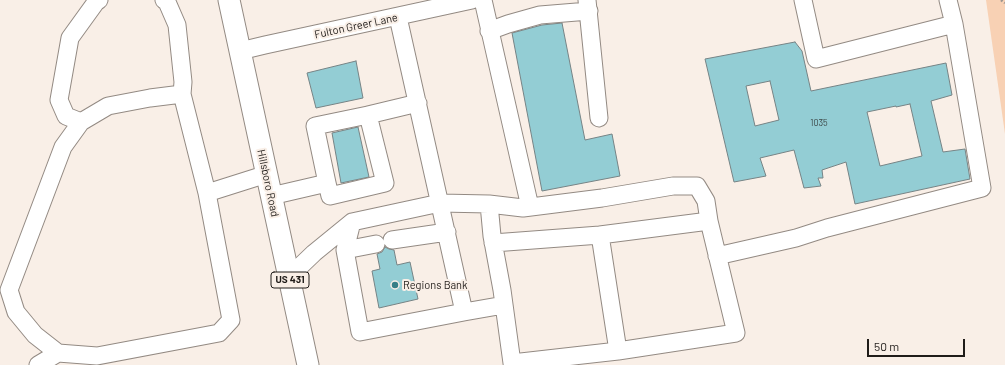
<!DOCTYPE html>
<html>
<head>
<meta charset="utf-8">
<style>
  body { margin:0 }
  #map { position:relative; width:1005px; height:365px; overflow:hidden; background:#f9efe7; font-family:Barlow,sans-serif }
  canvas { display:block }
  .scale { position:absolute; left:867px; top:339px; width:98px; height:18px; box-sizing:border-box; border:2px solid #201c19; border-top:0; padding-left:5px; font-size:12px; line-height:14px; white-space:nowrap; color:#201c19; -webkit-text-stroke:3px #f9efe7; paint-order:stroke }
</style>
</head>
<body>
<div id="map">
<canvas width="1005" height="365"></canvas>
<div class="scale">50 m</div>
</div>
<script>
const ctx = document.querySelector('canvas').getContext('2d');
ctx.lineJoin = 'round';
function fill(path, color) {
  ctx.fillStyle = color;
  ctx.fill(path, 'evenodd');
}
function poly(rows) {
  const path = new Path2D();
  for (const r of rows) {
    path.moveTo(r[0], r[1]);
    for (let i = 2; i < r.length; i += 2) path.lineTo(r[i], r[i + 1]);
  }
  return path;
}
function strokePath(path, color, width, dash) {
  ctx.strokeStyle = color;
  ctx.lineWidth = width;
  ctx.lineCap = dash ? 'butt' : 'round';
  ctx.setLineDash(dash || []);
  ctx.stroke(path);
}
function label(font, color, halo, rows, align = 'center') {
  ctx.font = font + ' Barlow,sans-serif';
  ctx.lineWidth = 4;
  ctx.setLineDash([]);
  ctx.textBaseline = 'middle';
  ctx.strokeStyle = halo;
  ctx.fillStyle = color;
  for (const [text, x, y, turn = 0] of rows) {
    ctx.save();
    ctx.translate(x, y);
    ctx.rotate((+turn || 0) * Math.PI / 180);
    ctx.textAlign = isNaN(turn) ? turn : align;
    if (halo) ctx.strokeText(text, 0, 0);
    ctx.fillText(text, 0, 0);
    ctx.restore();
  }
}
const green = poly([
  [986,0,1005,0,1005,134]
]);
const building = poly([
  [562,23,585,140,612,134,620,176,542,191,512,33,542,25,562,23],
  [795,42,802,51,811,91,946,63,952,95,931,101,943,152,965,149,970,179,855,204,846,162,822,170,823,178,818,178,821,186,804,188,794,150,760,158,766,176,734,182,705,59,795,42],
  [770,81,779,120,755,126,746,86,770,81],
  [910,104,922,156,880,166,867,112,896,106,896,107,910,104],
  [356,61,363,98,316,108,307,73,356,61],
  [358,127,369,177,341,183,332,133,358,127],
  [385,247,389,249,394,250,397,265,410,262,418,299,379,308,372,271,380,269,377,254,382,252,385,247]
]);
const path = poly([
  [1001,0,1005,3]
]);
const minor = poly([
  [164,0,167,2,177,25,183,82,182,94],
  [483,0,530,207],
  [587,0,599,118],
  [803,0,816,59,954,24],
  [489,31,508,24,540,15,589,11],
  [240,51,265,45,472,0],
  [81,122,66,116,59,100,70,38,96,2,99,0],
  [327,183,315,126,368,115],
  [207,193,231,320,219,333,97,356,58,353,35,335,16,312,9,290,63,147,81,122,108,106,150,98,182,94,207,193,267,174],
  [271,196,327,183,330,196,385,183,368,115,418,103],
  [352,222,345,250,360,332,464,312,398,17],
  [392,240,447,232],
  [493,243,600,235],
  [345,250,376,244],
  [717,256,796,238,827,228,982,188,954,24,948,0],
  [289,277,314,253,352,222,440,203,489,204,523,208,602,198,673,186,697,186,706,201,709,221,600,235,618,351,512,363,502,290,492,236,489,204],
  [464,312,504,305],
  [618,351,736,333,709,221],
  [38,365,58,353]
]);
const major = poly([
  [229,0,308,365]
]);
const markers = [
  [395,285,4,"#377f87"]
];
const numberNames = [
  ["1035",819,123]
];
const shields = [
  [290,280,38]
];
const shieldNames = [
  ["US 431",290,280]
];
const streetNames = [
  ["Fulton Greer Lane",356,26,-12],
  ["Hillsboro Road",268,183,78]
];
const poiNames = [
  ["Regions Bank",403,285]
];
fill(green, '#f8d1b4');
fill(building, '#93cdd4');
strokePath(building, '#768385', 1);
strokePath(minor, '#938a83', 19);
strokePath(major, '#938a83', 23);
strokePath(path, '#9e9690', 2.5, [2, 2]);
strokePath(minor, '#fff', 17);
strokePath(major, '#fff', 21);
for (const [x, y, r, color] of markers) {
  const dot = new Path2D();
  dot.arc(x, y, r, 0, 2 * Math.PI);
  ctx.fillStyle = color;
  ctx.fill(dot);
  strokePath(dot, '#f9efe7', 1.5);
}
label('9px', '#3d4848', null, numberNames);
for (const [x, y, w] of shields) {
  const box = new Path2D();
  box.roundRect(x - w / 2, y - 8, w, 16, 3);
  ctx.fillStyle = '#f9efe7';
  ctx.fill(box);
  strokePath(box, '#201c19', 1);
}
label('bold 10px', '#201c19', null, shieldNames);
label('11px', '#201c19', '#f9efe7', streetNames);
label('11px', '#201c19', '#f9efe7', poiNames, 'left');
</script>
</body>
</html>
